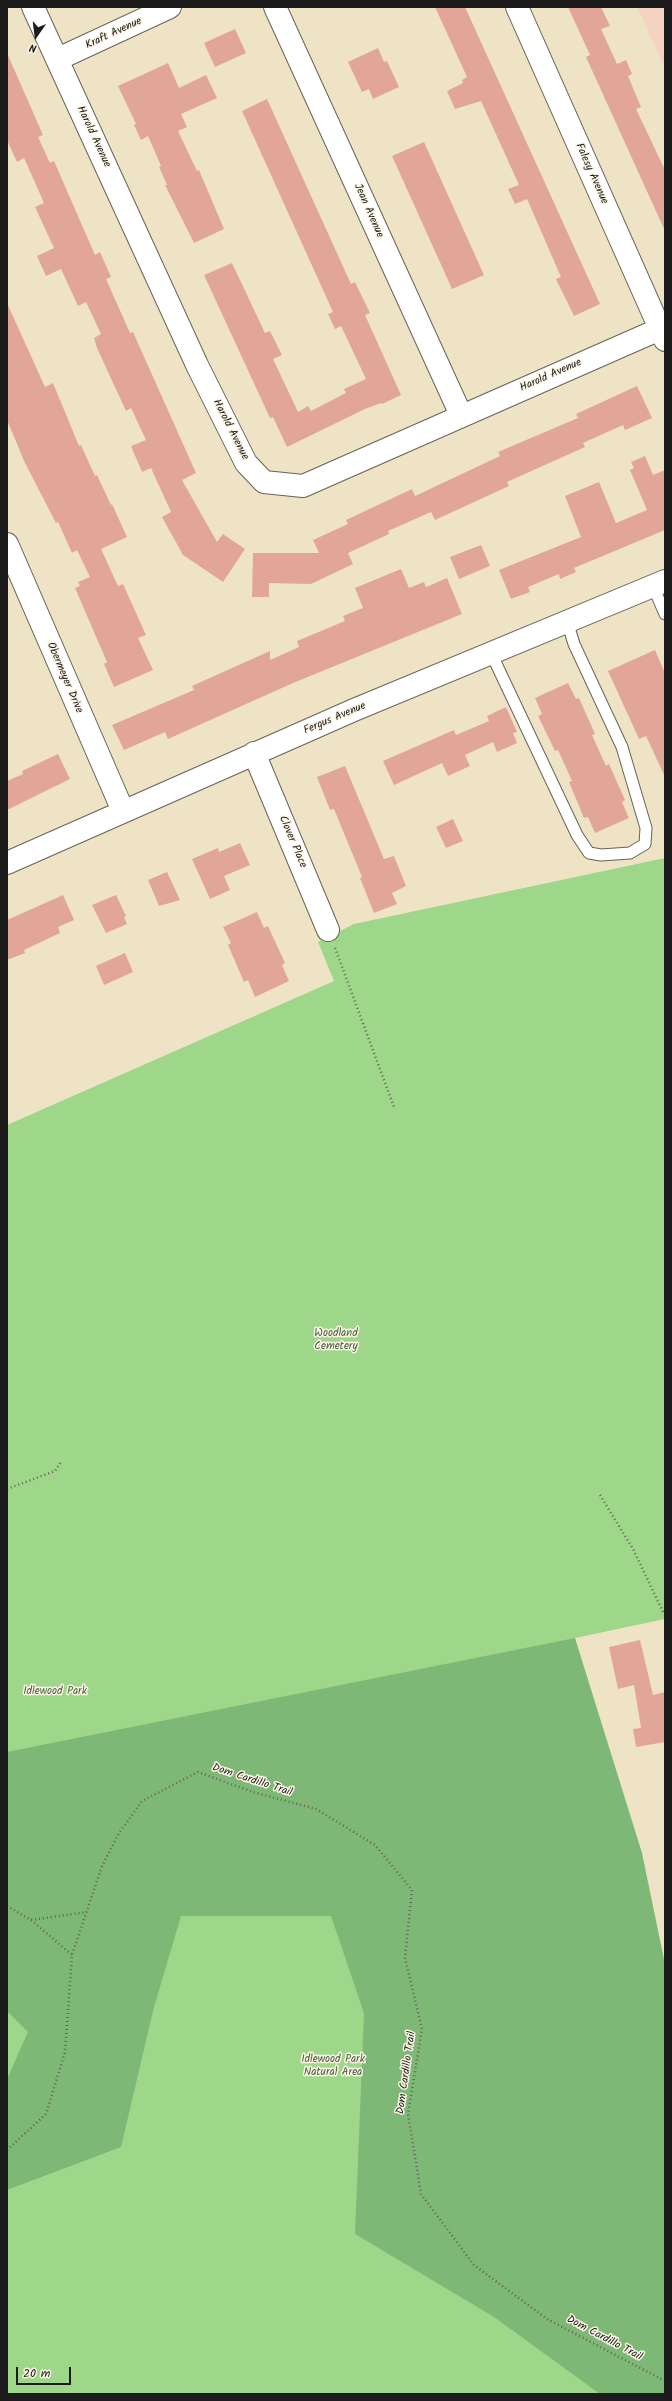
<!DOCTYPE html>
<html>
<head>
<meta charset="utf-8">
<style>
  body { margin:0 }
  #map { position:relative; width:672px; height:2401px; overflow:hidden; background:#eee4c5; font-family:Kalam,sans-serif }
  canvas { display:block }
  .frame { position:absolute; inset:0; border:8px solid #1c1c1c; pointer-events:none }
  .north { position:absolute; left:16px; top:16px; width:40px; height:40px; -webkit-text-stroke:3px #fcf5e5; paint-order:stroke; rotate:194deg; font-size:11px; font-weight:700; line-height:16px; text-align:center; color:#1c1c1c }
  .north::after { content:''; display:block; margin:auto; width:14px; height:18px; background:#1c1c1c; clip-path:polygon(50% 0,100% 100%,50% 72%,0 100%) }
  .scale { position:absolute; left:16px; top:2367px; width:55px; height:18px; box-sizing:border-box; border:2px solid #1c1c1c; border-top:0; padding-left:5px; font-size:12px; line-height:14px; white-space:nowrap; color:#1c1c1c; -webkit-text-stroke:3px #fcf5e5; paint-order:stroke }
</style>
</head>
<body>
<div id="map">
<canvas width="672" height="2401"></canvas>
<div class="frame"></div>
<div class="north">N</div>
<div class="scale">20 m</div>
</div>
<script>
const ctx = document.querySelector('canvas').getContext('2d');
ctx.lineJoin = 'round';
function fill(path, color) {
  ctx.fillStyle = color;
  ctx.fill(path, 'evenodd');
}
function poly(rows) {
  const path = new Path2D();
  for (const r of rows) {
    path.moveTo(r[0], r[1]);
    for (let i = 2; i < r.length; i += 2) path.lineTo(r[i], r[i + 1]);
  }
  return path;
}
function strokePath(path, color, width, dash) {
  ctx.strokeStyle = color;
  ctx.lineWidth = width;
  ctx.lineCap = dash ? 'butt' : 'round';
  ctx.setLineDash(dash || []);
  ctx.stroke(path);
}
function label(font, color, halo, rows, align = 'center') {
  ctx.font = font + ' Kalam,sans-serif';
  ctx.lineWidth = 3;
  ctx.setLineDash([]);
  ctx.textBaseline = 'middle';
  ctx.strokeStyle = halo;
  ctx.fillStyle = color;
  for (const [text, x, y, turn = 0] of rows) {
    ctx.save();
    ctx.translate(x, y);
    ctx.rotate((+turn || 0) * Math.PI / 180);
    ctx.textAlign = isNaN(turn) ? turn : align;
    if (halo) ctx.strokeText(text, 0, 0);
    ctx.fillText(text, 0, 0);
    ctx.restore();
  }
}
const built = poly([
  [637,7,665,7,665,68]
]);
const green = poly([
  [665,858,665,1619,575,1638,606,1756,665,2394,7,2394,7,1125,334,981,318,942,354,924]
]);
const forest = poly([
  [575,1638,642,1853,665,1964,665,2394,600,2394,494,2317,355,2234,364,2013,331,1916,181,1916,154,2007,121,2147,7,2190,7,2079,28,2032,7,2011,7,1752]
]);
const building = poly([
  [435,7,465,7,600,304,574,316,556,279,561,277,527,199,515,204,508,189,519,185,481,101,455,109,447,91,463,83,462,80,467,77],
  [568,7,601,7,610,26,601,29,617,64,626,60,632,74,628,76,641,107,636,109,665,170,665,231,586,57,590,55],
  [235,29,246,53,215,67,204,43],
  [378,48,384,62,387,61,399,87,373,99,369,89,362,92,348,62],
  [7,53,43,135,38,137,50,163,54,161,95,255,100,252,111,277,106,279,130,333,133,332,196,473,182,480,217,542,223,534,245,549,223,582,183,555,162,517,171,512,151,468,142,472,131,446,146,440,131,408,126,411,97,348,94,338,101,334,86,302,78,306,61,269,46,276,37,256,54,248,35,207,44,203,25,160,24,158,17,162,7,140],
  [168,63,179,88,206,75,217,98,181,114,187,127,178,131,197,171,199,170,224,229,194,243,165,185,167,185,159,167,161,166,148,136,141,140,134,125,136,124,118,86],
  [267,99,351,284,355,282,370,313,365,315,401,395,382,404,381,403,365,409,287,447,273,417,270,418,204,275,232,263,265,333,270,331,282,355,273,359,298,412,308,406,311,411,346,393,344,389,366,379,341,326,335,329,328,314,333,312,242,111],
  [424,142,484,275,452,289,392,156],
  [7,303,45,387,53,383,79,446,81,445,95,476,97,475,111,505,112,504,127,537,101,549,118,586,123,584,146,635,138,638,153,670,114,687,104,664,107,662,75,588,80,586,78,582,90,577,77,550,72,553,58,522,56,523,25,463,7,420],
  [637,386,652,418,625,430,623,425,583,443,585,447,507,482,509,486,435,520,431,512,388,531,389,534,348,553,353,564,311,584,269,583,269,597,252,597,253,553,319,553,313,540,348,524,346,520,412,489,415,496,500,456,498,452,578,418,576,414],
  [645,456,653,475,665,470,665,530,574,568,576,572,560,579,559,574,528,587,530,592,511,599,499,570,581,537,565,496,599,482,616,523,647,510,630,470,634,468,631,462],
  [481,545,490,566,459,579,450,557],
  [401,569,409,588,424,582,426,587,447,578,462,614,293,683,168,739,165,732,124,750,112,725,194,690,192,686,270,651,270,660,299,647,297,641,345,621,343,616,363,608,355,588],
  [655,650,665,673,665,777,646,736,639,739,608,671],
  [568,683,576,699,579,698,595,734,592,735,606,766,609,764,625,800,622,802,629,818,595,833,588,817,584,818,569,782,572,781,558,750,555,751,538,716,542,714,535,698],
  [506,707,517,732,513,733,517,743,497,752,493,742,465,755,470,766,448,776,442,763,394,785,383,761,454,730,456,735,489,721,487,716],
  [58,754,70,779,7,810,7,781,23,774,22,771],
  [345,766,384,859,394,856,406,886,392,893,397,904,374,913,360,878,362,877,334,809,330,810,317,777],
  [453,819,463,841,446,848,436,827],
  [240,843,250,865,224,876,230,890,210,899,192,859,218,848,219,852],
  [167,872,180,900,159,906,148,880],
  [63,895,74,920,58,927,60,933,24,950,25,953,7,960,7,920],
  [116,895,126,916,124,917,127,924,106,933,92,905],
  [257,912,264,928,268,926,285,963,282,965,289,981,255,997,248,980,244,982,228,945,231,943,223,927],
  [125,953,133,972,104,985,96,966],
  [640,1640,653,1695,665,1692,665,1742,636,1747,633,1729,641,1728,634,1685,618,1689,609,1647]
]);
const path = poly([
  [335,948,394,1107],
  [7,1489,55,1471,62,1461],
  [600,1495,633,1549,664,1614],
  [7,1906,31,1920,72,1955],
  [31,1920,87,1912],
  [7,2150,46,2114,65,2052,72,1955,102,1866,119,1833,142,1801,198,1772,253,1792,316,1809,375,1845,412,1890,405,1958,422,2029,408,2114,421,2194,474,2265,547,2319,665,2381]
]);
const lane = poly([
  [653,586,665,614],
  [491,653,577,835,589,853,601,855,630,853,645,844,646,828,622,747,574,644,567,621]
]);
const street = poly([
  [33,7,197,365,246,463,264,482,303,486,660,329],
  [275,7,461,415],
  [517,7,665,340],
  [58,59,170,7],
  [7,544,123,811],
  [254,753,328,930],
  [7,863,354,710,665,581]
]);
const streetNames = [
  ["Kraft Avenue",114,34,-25],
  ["Harold Avenue",93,137,65],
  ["Falesy Avenue",591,174,66],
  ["Jean Avenue",368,211,66],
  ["Harold Avenue",551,376,-24],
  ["Harold Avenue",230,430,63],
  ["Obermeyer Drive",64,678,67],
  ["Fergus Avenue",335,719,-23],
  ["Clover Place",292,842,67],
  ["Dom Cardillo Trail",252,1781,18],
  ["Dom Cardillo Trail",407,2073,-82],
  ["Dom Cardillo Trail",604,2339,28]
];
const parkNames = [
  ["Woodland",336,1334],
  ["Cemetery",336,1347],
  ["Idlewood Park",55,1692],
  ["Idlewood Park",333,2060],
  ["Natural Area",333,2073]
];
fill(built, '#f5d3c2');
fill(green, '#9ed78a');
fill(forest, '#7eb876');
fill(building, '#e2a699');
strokePath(lane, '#666257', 13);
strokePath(street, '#666257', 24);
strokePath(path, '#666257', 2.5, [1, 3]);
strokePath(lane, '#fff', 11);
strokePath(street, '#fff', 22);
label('11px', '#1c1c1c', '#fcf5e5', streetNames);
label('11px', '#4a5d42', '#fcf5e5', parkNames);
</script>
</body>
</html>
